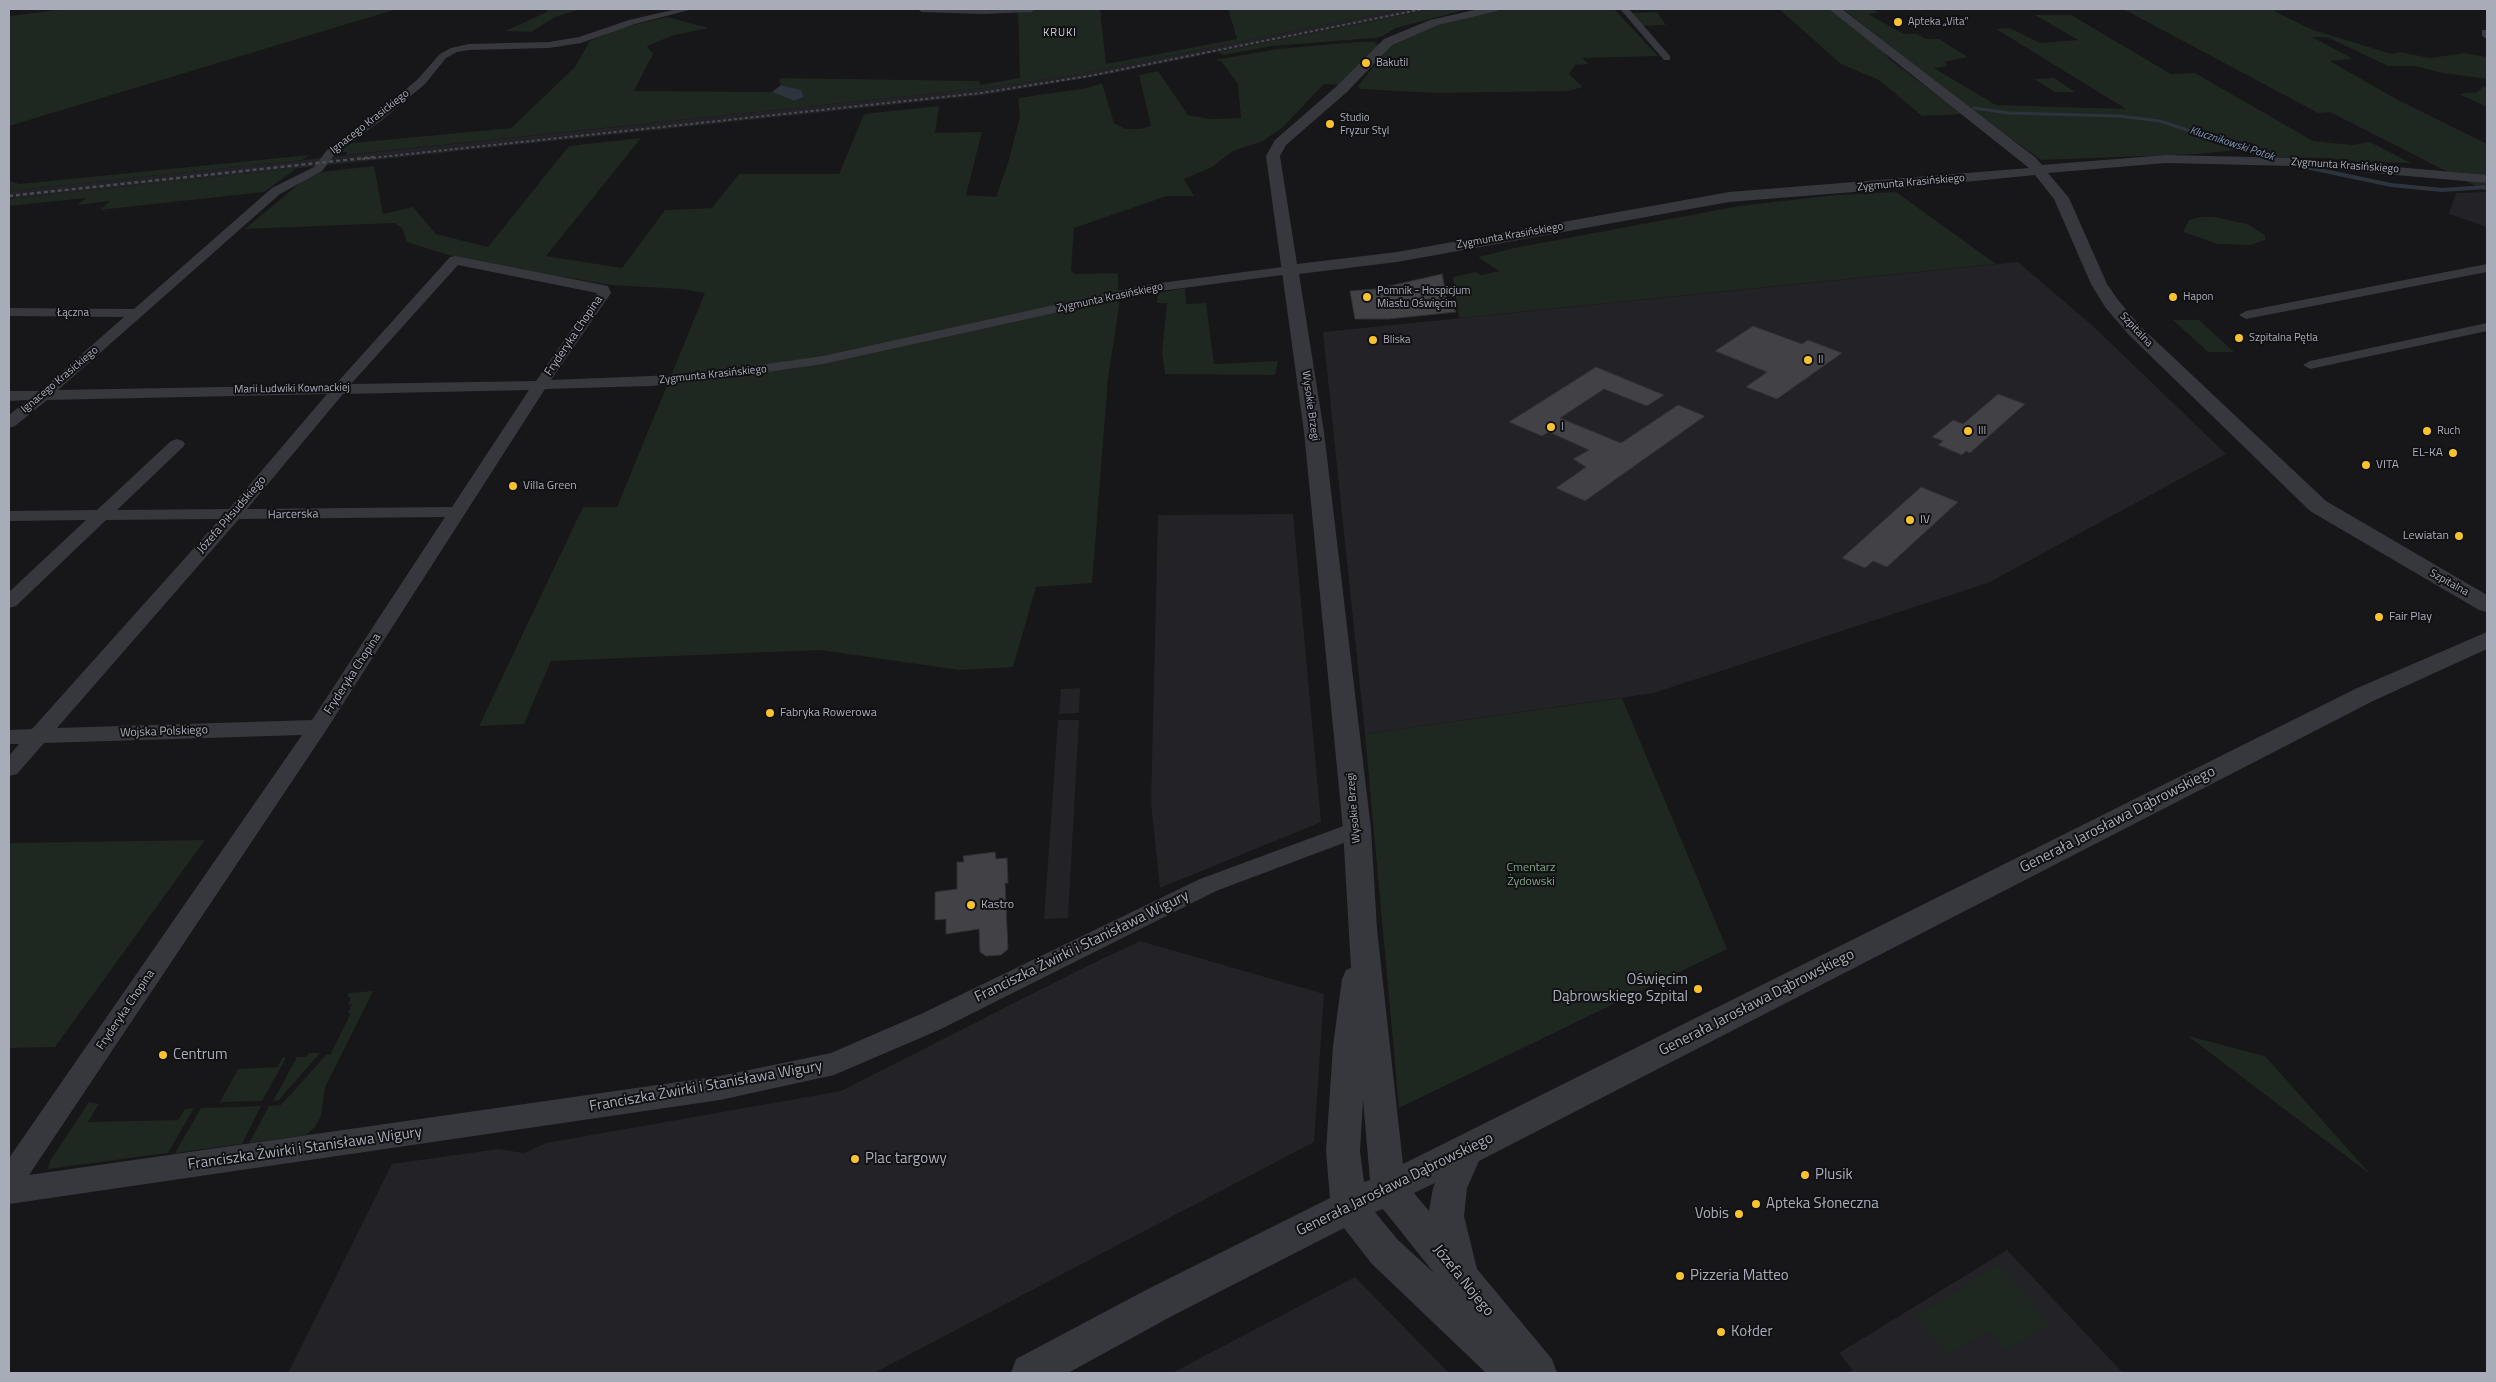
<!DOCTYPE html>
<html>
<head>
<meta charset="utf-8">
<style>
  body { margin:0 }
  #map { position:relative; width:2496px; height:1382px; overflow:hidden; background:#171619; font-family:"Titillium Web",sans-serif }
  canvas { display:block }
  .frame { position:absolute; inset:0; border:10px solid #a8acb9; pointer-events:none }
</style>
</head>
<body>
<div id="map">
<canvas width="2496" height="1382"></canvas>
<div class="frame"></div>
</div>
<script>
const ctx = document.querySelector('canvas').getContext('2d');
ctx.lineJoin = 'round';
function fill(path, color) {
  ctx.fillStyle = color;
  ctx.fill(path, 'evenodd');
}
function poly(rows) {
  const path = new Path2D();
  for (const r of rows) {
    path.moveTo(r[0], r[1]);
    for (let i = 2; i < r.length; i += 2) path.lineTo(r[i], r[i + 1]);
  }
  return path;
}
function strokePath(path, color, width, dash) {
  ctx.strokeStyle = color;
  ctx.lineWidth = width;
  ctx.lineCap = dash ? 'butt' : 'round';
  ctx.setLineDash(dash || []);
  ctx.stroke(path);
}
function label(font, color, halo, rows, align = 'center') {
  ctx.font = font + ' "Titillium Web",sans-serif';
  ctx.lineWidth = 4;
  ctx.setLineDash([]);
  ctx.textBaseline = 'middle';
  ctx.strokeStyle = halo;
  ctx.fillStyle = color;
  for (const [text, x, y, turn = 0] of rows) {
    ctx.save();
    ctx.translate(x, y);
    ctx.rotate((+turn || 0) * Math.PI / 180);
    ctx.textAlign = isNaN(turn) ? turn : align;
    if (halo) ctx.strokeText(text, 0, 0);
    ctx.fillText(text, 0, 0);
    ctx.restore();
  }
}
const built = poly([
  [1404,9,1432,9,1104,75,984,95,9,199,9,191,985,88,1074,75],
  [2487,192,2487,227,2449,214,2456,193],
  [2018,262,2093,326,2226,454,1990,582,1654,693,1365,734,1323,332],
  [1293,514,1321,822,1160,888,1151,803,1158,515],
  [1080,688,1079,713,1059,714,1061,689],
  [1058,720,1079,720,1068,918,1044,919],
  [1140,941,1324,994,1314,1142,874,1373,288,1373,392,1164,498,1149,524,1153,546,1143,841,1091,1081,969],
  [2007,1250,2123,1373,1846,1373,1853,1370,1839,1353],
  [1355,1277,1449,1373,1172,1373]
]);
const green = poly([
  [65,9,397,9,9,126,9,16],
  [549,9,581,9,555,17,531,32,505,31,545,13],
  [1041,9,1100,9,1106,64,1237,39,1228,9,1404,9,1074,75,985,88,346,155,347,152,333,152,352,143,511,128,575,67,590,41,617,29,667,17,709,28,674,35,647,46,653,54,634,91,772,92,794,101,804,97,801,90,781,85,779,81,781,78,979,81,980,85,1020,78,1018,12],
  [1432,9,1468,9,1396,28,1383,36,1374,38,1272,46,1224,55,1218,52],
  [1497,9,1614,9,1658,56,1582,58,1589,64,1575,65,1569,74,1583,87,1568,91,1434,93,1360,89,1358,86,1391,44,1454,16],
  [1779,9,1830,9,1882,49,1889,59,1962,114,1922,116,1879,80,1841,64],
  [1843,9,1874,9,1878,13,1868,14,1904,34,1917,34,1926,39,1939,39,1968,57,1944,62,1948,66,1934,68,1996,105,2126,109,1996,29,2010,28,2040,43,2078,40,2035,15,2071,15,2171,74,2195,73,2313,141,2352,145,2370,142,2411,163,2357,162,2327,158,2264,157,2236,150,2198,154,2041,160,1977,114],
  [2123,9,2298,9,2274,11,2313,30,2392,54,2400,52,2430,58,2464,53,2487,57,2487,79,2443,73,2414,66,2388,66,2327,37,2312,37,2353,59,2330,61,2396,99,2487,144,2487,192,2330,112,2318,113],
  [1657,12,1666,25,1643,26,1630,13],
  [1357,42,1374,42,1378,45,1343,85,1324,84,1283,127,1263,141,1233,151,1212,167,1184,179,1194,196,1167,196,1074,228,1071,270,1074,274,1118,273,1119,306,1108,379,1092,583,1036,587,1013,667,959,670,820,650,551,661,524,724,479,726,583,507,617,507,705,293,681,289,610,285,461,259,407,242,402,228,394,223,245,229,306,178,321,172,374,166,383,214,413,207,436,234,488,247,569,146,641,138,546,256,622,268,665,210,712,208,739,174,839,174,864,114,939,106,935,133,982,132,966,195,996,197,1008,163,1020,117,1018,98,1087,88,1102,83,1114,123,1126,129,1140,129,1151,126,1139,75,1158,71,1188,115,1210,119,1241,118,1238,84,1221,61,1214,60,1278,49],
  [2054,78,2075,92,2055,92,2034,79],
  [2483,87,2487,88,2487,107,2459,94,2477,92],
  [309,155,302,160,9,191,9,181,20,184],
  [297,168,264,192,236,195,100,210,110,201,77,205,86,198,9,206,9,199],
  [1896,192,1996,264,1459,318,1453,277,1475,272,1482,275,1499,271,1478,257,1514,248,1739,206,1835,195],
  [2200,217,2214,217,2247,224,2265,235,2265,240,2251,245,2218,244,2183,232,2189,220],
  [1185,288,1186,304,1206,303,1214,364,1278,361,1275,375,1165,374,1162,352,1167,303,1157,303,1158,293],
  [2173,320,2199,320,2234,352,2208,352],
  [1622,698,1727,949,1399,1108,1365,734],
  [205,840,55,1047,9,1048,9,843],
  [373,991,325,1087,321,1116,315,1127,306,1135,249,1143,269,1106,281,1105,326,1055,330,1055,351,1013,348,1013,352,1004,348,1005,351,998,347,997,349,993],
  [2188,1036,2265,1056,2371,1175],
  [309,1053,320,1053,279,1100,273,1101,297,1057,306,1057],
  [283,1057,286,1058,262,1101,220,1102,238,1069,277,1067],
  [89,1102,99,1104,88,1122,178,1120,185,1109,194,1108,168,1153,48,1169,50,1161],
  [261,1106,242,1144,175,1153,201,1108],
  [1999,1264,2050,1323,2005,1351,1987,1331,1947,1355,1915,1316]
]);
const water = poly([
  [781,85,801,90,804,97,794,101,772,92]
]);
const streamFar1 = poly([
  [1974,108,2009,113,2119,116,2160,121,2275,159]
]);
const stream = poly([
  [2271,157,2279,160],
  [2301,166,2391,185,2442,190,2487,187]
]);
const building = poly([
  [1442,274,1447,298,1456,312,1388,319,1355,319,1350,291,1376,289,1442,274],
  [1753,326,1802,344,1808,340,1842,353,1777,399,1746,387,1767,372,1715,351,1753,326],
  [1596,367,1664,395,1647,406,1604,389,1560,418,1621,443,1678,405,1705,416,1585,501,1556,488,1586,467,1573,459,1589,450,1549,432,1542,436,1509,422,1596,367],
  [1998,394,2025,404,1970,453,1966,451,1962,455,1938,445,1943,441,1932,437,1953,420,1963,424,1998,394],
  [1921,487,1958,502,1887,567,1873,561,1865,568,1842,558,1921,487],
  [995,852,996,859,1007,858,1008,883,1005,883,1008,949,1001,955,986,956,980,952,979,929,946,934,946,919,935,920,935,892,957,889,957,862,964,862,963,856,995,852]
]);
const minor = poly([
  [677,9,693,9,635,24,581,43,549,48,469,50,457,52,446,58,425,84,382,120,335,154,322,171,280,194,58,390,335,385,450,257,455,256,608,286,611,293,551,380,651,376,711,372,823,356,1145,285,1290,266,1297,270,1290,274,1145,293,823,364,711,380,651,386,545,389,325,732,29,1175,720,1076,831,1053,921,1014,1200,879,1357,821,1365,823,1368,829,1365,835,1216,891,939,1030,834,1075,720,1100,9,1204,9,1158,302,735,44,743,17,774,9,776,9,756,19,744,9,744,9,730,32,729,220,519,106,520,16,606,9,608,9,592,86,520,9,521,9,511,97,510,171,441,177,439,183,441,185,444,183,447,117,510,229,509,327,394,47,400,15,426,9,428,9,415,28,400,9,401,9,391,40,391,124,317,9,316,9,308,134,309,272,188,314,167,327,150,374,116,417,80,440,54,451,48,469,44,549,42,579,37,629,20,677,9],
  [458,265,597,293,536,381,351,384,458,265],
  [529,390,452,507,247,509,343,394,529,390],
  [445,517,312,720,57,728,239,519,445,517],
  [917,9,1036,9,1031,12,983,14,922,12,917,9],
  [1620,9,1629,9,1670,56,1670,60,1664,60,1620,9],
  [2482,30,2487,30,2487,39,2482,36,2482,30],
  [2487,264,2487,272,2246,319,2239,315,2246,311,2487,264],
  [2487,323,2487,331,2310,369,2303,365,2310,361,2487,323]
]);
const tertiary = poly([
  [1479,9,1499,9,1497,11,1438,25,1392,45,1347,92,1286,145,1280,156,1297,264,1397,252,1729,192,2029,168,1829,9,1842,9,2036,158,2042,165,2166,155,2294,158,2487,175,2487,183,2294,166,2166,163,2048,173,2069,198,2107,284,2118,300,2141,327,2326,501,2487,595,2487,612,2479,610,2310,511,2129,335,2105,307,2091,284,2054,199,2035,175,1904,188,1729,202,1397,262,1299,274,1324,432,1371,829,1377,929,1403,1164,2355,689,2487,632,2487,649,2373,701,1479,1161,1467,1188,1464,1216,1477,1269,1552,1359,1557,1373,1486,1373,1371,1263,1344,1228,1172,1316,1068,1373,1011,1373,1016,1359,1146,1290,1330,1198,1326,1151,1333,1046,1342,979,1346,970,1351,968,1343,829,1304,432,1266,156,1275,140,1337,86,1384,39,1430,20,1479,9],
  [1363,1100,1370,1180,1364,1182,1360,1151,1363,1100],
  [1435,1183,1433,1188,1429,1211,1414,1193,1435,1183],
  [1383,1209,1434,1273,1397,1239,1375,1212,1383,1209]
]);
const railFar1 = poly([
  [362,159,981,93,1089,76,1423,9]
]);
const rail = poly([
  [9,196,374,157]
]);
const markers = [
  [1898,22,5,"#f8c32f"],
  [1366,63,5,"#f8c32f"],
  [1330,124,5,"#f8c32f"],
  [1367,297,5,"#f8c32f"],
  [2173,297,5,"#f8c32f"],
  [2239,338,5,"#f8c32f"],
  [1373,340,5,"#f8c32f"],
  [1808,360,5,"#f8c32f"],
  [1551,427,5,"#f8c32f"],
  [1968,431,5,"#f8c32f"],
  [2427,431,5,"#f8c32f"],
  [2453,453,5,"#f8c32f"],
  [2366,465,5,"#f8c32f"],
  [513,486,5,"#f8c32f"],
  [1910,520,5,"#f8c32f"],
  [2459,536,5,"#f8c32f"],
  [2379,617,5,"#f8c32f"],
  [770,713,5,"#f8c32f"],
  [971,905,5,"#f8c32f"],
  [1698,989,5,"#f8c32f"],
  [163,1055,5,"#f8c32f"],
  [855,1159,5,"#f8c32f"],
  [1805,1175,5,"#f8c32f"],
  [1756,1204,5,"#f8c32f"],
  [1739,1214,5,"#f8c32f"],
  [1680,1276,5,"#f8c32f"],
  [1721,1332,5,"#f8c32f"]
];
const farPoinames = [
  ["Apteka „Vita”",1908,22],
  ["Bakutil",1376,63],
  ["Studio",1340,118],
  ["Fryzur Styl",1340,131],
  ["Pomnik - Hospicjum",1377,291],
  ["Miastu Oświęcim",1377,304],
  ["Hapon",2183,297],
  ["Szpitalna Pętla",2249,338],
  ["Bliska",1383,340],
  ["II",1818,360],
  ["I",1561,427],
  ["III",1978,431],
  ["Ruch",2437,431]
];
const farNeighbourhoodnames = [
  ["KRUKI",1060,33]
];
const farStreetnames = [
  ["Ignacego Krasickiego",370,122,-38],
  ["Zygmunta Krasińskiego",2345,166,4],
  ["Zygmunta Krasińskiego",1911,183,-5],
  ["Zygmunta Krasińskiego",1510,236,-10],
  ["Zygmunta Krasińskiego",1110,298,-12],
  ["Łączna",73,313],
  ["Szpitalna",2136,330,47],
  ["Zygmunta Krasińskiego",713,375,-6],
  ["Ignacego Krasickiego",60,380,-40],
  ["Marii Ludwiki Kownackiej",292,389,-1],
  ["Wysokie Brzegi",1310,406,82],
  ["Szpitalna",2449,583,29],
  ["Wysokie Brzegi",1354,808,-95]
];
const farWaternames = [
  ["Klucznikowski Potok",2232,144,18]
];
const streetNames = [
  ["Fryderyka Chopina",574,336,-56],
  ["Józefa Piłsudskiego",232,515,-49],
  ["Harcerska",293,515,-1],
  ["Fryderyka Chopina",353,674,-57],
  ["Wojska Polskiego",164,732,-2],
  ["Fryderyka Chopina",126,1010,-56]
];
const poiNames = [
  ["EL-KA",2443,453,"right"],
  ["VITA",2376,465],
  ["Villa Green",523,486],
  ["IV",1920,520],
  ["Lewiatan",2449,536,"right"],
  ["Fair Play",2389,617],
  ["Fabryka Rowerowa",780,713],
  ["Kastro",981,905]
];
const parkNames = [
  ["Cmentarz",1531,868],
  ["Żydowski",1531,882]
];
const nearStreetnames = [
  ["Generała Jarosława Dąbrowskiego",2118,820,-27],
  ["Franciszka Żwirki i Stanisława Wigury",1082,947,-26],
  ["Generała Jarosława Dąbrowskiego",1757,1003,-27],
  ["Franciszka Żwirki i Stanisława Wigury",706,1087,-10],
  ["Franciszka Żwirki i Stanisława Wigury",305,1149,-8],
  ["Generała Jarosława Dąbrowskiego",1395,1185,-26],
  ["Józefa Nojego",1463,1281,51]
];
const nearPoinames = [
  ["Oświęcim",1688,980,"right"],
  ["Dąbrowskiego Szpital",1688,997,"right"],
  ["Centrum",173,1055],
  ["Plac targowy",865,1159],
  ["Plusik",1815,1175],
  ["Apteka Słoneczna",1766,1204],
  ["Vobis",1729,1214,"right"],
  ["Pizzeria Matteo",1690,1276],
  ["Kołder",1731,1332]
];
fill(built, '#232226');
fill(green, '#1e2720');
fill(water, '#2c343d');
strokePath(streamFar1, '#2c343d', 3);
strokePath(stream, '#2c343d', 4);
fill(building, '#414146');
strokePath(building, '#313035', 1);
fill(minor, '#37383e');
fill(tertiary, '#37383e');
strokePath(railFar1, '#4a4c53', 2, [3, 2.5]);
strokePath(rail, '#4a4c53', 2.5, [4, 3]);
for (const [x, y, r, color] of markers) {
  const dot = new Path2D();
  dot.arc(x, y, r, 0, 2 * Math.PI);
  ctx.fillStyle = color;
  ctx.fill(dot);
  strokePath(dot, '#121114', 2);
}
label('11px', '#a8acb9', '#121114', farPoinames, 'left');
ctx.letterSpacing = '1px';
label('11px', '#c9cbd5', '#121114', farNeighbourhoodnames);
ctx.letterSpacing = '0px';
label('11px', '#a8acb9', '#121114', farStreetnames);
label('italic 11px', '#7e97b5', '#121114', farWaternames);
label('12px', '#a8acb9', '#121114', streetNames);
label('12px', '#a8acb9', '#121114', poiNames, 'left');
label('12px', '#7ea584', '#121114', parkNames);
label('15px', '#a8acb9', '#121114', nearStreetnames);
label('15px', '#a8acb9', '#121114', nearPoinames, 'left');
</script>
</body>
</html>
